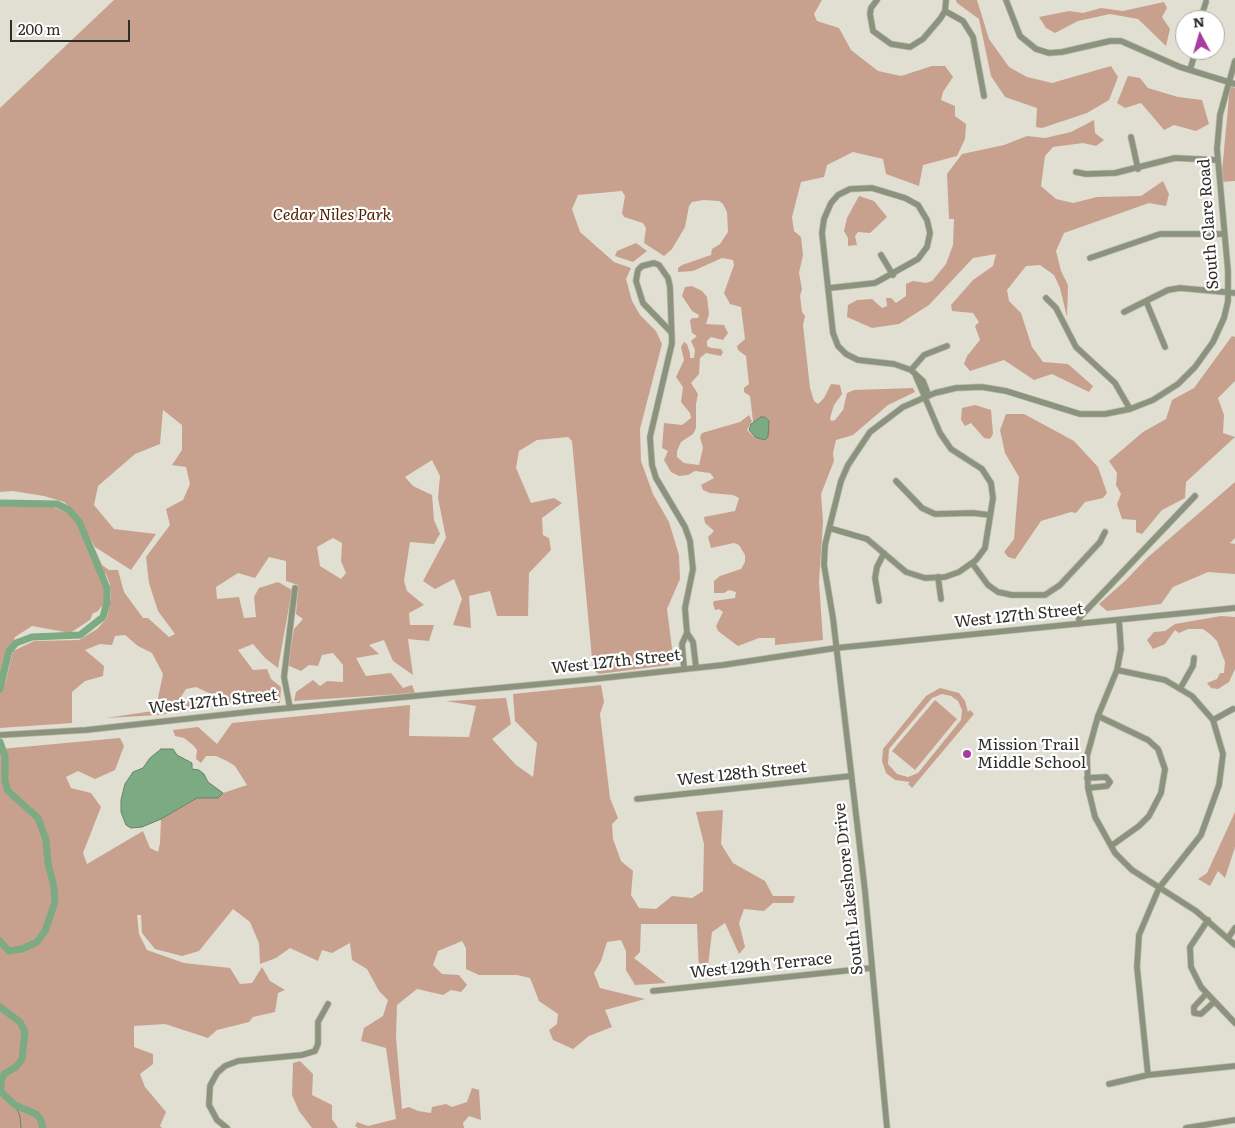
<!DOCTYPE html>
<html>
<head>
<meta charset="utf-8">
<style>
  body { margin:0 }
  #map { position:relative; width:1235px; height:1128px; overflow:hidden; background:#e1ded2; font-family:Literata,serif }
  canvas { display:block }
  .north { position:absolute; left:1175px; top:10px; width:50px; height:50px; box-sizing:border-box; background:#fff; border:1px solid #ababa9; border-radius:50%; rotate:354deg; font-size:14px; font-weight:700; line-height:20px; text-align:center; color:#2e2d29 }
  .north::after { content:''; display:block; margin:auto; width:18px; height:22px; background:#a63c9e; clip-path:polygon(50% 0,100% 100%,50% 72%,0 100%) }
  .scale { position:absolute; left:10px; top:20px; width:120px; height:22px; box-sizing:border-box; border:2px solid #2e2d29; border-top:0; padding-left:6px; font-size:15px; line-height:18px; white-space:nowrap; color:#2e2d29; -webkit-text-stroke:4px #fff; paint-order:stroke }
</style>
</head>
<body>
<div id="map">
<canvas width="1235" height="1128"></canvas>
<div class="north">N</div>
<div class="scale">200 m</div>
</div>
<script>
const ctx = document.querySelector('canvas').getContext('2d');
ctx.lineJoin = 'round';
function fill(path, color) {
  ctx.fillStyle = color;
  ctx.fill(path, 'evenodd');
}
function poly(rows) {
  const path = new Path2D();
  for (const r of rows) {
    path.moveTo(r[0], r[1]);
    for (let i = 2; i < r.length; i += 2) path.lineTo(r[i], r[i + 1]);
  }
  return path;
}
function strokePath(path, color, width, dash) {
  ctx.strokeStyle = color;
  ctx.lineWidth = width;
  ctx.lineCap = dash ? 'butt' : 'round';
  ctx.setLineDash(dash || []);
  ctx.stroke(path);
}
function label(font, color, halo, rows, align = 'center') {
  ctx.font = font + ' Literata,serif';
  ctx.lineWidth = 4.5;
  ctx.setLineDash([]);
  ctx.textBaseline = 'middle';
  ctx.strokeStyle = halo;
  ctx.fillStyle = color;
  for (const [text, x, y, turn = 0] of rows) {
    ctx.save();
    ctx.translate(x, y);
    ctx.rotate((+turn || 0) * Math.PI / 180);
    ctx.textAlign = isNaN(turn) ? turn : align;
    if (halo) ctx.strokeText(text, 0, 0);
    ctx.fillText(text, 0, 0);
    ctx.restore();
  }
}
const green = poly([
  [114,0,822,0,814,14,817,21,839,28,851,50,878,71,901,76,932,66,945,66,953,77,943,92,941,100,955,106,955,116,966,124,965,139,957,156,923,165,919,186,886,174,883,159,853,152,827,165,824,177,801,182,792,217,794,231,801,237,803,255,799,273,802,289,800,296,802,312,805,316,803,325,810,388,814,401,818,404,824,398,831,384,840,385,842,394,834,405,830,418,831,421,835,420,843,410,847,393,854,390,913,388,915,392,888,405,853,435,836,440,833,453,834,461,821,494,823,522,819,582,823,640,775,645,775,638,759,638,738,646,718,631,716,626,723,612,719,609,715,610,713,603,714,601,735,598,736,592,729,590,724,593,714,593,714,581,720,576,741,569,745,562,745,555,739,545,734,543,711,548,708,537,714,531,705,523,704,517,735,511,739,498,733,495,710,493,703,490,701,485,714,478,710,473,695,471,688,475,679,476,671,472,664,460,668,451,662,448,664,423,682,425,691,418,690,413,681,402,683,387,676,377,684,360,681,347,684,342,687,344,690,353,690,358,694,358,695,350,691,341,697,336,692,333,690,321,692,318,698,318,699,315,692,311,682,296,685,287,692,286,702,291,707,297,709,314,706,324,724,325,728,333,723,340,711,337,707,341,707,346,711,348,721,349,723,352,721,356,706,353,700,358,699,374,691,383,698,394,696,404,696,428,693,434,681,442,677,451,677,457,684,463,699,465,703,448,700,437,702,433,740,422,749,415,752,421,747,430,755,438,750,396,744,392,744,388,749,384,746,356,738,350,737,346,745,339,741,307,730,304,724,293,734,265,733,260,722,258,693,271,678,272,678,268,682,265,711,255,712,249,720,244,728,232,727,212,723,204,719,201,704,200,692,202,689,206,685,227,672,249,664,256,644,243,646,228,643,223,624,217,622,213,625,196,622,191,578,195,572,209,580,232,614,262,631,268,626,279,632,301,640,315,656,331,662,344,640,429,641,461,653,494,669,522,679,555,680,579,667,609,672,648,669,665,599,674,593,670,572,441,568,437,537,440,519,451,516,468,531,503,554,498,562,503,542,518,543,535,549,538,551,550,529,573,528,616,497,616,490,591,469,596,471,628,453,625,462,599,454,579,435,589,423,581,446,538,438,498,440,476,432,460,405,477,413,486,432,495,434,520,440,534,434,544,410,542,404,581,407,591,424,605,409,613,410,625,434,625,429,641,408,639,413,675,393,661,384,640,369,645,379,654,356,658,366,676,391,673,403,688,412,685,415,693,294,701,296,692,313,680,320,686,327,681,343,682,343,665,333,653,322,655,318,666,309,665,301,671,287,665,294,629,303,619,296,614,298,585,286,581,286,561,269,557,255,578,238,573,216,587,217,599,239,597,244,618,256,617,254,597,259,588,278,582,292,590,278,668,265,658,253,644,238,650,253,670,267,669,271,679,281,687,280,703,230,703,196,687,186,689,177,703,194,699,212,707,159,715,106,718,160,710,158,698,163,674,152,653,138,646,125,635,115,636,112,645,100,644,85,650,104,666,103,676,85,681,72,692,72,723,0,728,0,506,51,506,70,514,72,518,83,523,80,517,64,502,44,496,13,491,0,492,0,108],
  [163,410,182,425,182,450,172,465,186,467,190,484,183,500,166,509,170,525,146,557,149,583,158,611,175,634,169,637,148,618,143,618,124,592,118,570,109,570,102,565,90,538,95,547,131,570,156,534,114,529,94,505,98,486,135,454,160,444],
  [333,538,342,543,341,561,346,573,341,579,320,566,317,547],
  [105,572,110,584,111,598,107,618,97,629,79,640,34,641,13,651,5,684,2,685,15,637,32,626,70,633,90,620,93,613,97,612,107,600],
  [956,0,977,0,989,39,1009,67,1027,77,1052,83,1111,66,1118,77,1109,100,1087,113,1042,128,1036,127,1037,108,1005,97,991,76,979,19,957,3],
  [1164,2,1167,8,1162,17,1170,29,1166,46,1138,19,1110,14,1078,21,1055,33,1046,28,1039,17,1069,11,1083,13,1101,8,1123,11],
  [1128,76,1140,78,1148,88,1178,97,1202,100,1209,124,1196,131,1174,125,1164,130,1141,103,1125,108,1117,103],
  [1230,86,1235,88,1235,181,1221,182],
  [1094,120,1095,133,1104,140,1096,146,1083,143,1053,147,1045,156,1041,186,1056,199,1073,203,1097,197,1141,196,1163,181,1169,194,1166,206,1149,203,1064,233,1056,251,1061,271,1068,285,1067,317,1060,288,1054,275,1040,265,1026,266,1007,290,1009,301,1021,313,1032,347,1043,362,1068,364,1093,386,1089,392,1052,374,1034,380,1004,360,970,371,964,364,967,356,980,340,975,326,979,322,973,313,952,311,951,305,973,280,993,266,996,254,973,258,929,305,899,324,872,328,847,317,848,305,857,300,872,299,882,308,887,306,886,298,891,298,896,303,906,296,906,284,913,281,926,283,932,281,946,264,953,245,954,219,949,219,947,174,962,154,1004,145,1027,136,1045,138,1071,132],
  [859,196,874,201,887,217,870,233,858,232,855,236,857,245,848,246,848,238,844,231,847,218],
  [636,243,647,251,633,262,615,256,617,251],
  [1232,336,1235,337,1235,381,1218,398,1224,415,1223,433,1235,437,1186,482,1185,498,1162,510,1142,534,1136,532,1136,520,1122,519,1117,504,1121,494,1116,485,1117,473,1109,461,1143,432,1166,419,1172,400,1194,388],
  [975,405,991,410,993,434,990,439,984,438,971,423,965,426,961,420,962,408],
  [1006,414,1024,414,1074,441,1098,467,1107,493,1103,498,1085,502,1076,513,1071,512,1041,521,1015,559,1008,557,1004,552,1014,539,1019,477,1005,453,1000,430],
  [1235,482,1235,538,1230,543,1235,544,1235,574,1208,572,1173,587,1161,604,1107,611,1099,604,1126,580,1147,558],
  [1221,616,1235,617,1235,669,1229,682,1218,689,1211,688,1207,683,1217,679,1220,673,1224,673,1225,662,1217,641,1211,635,1203,629,1188,629,1179,633,1175,630,1165,644,1153,649,1147,640,1154,632,1165,631,1175,624],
  [601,685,604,702,600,714,610,798,618,818,612,824,613,839,621,861,633,871,631,895,639,908,656,909,672,896,692,898,703,891,704,844,696,812,723,810,721,844,733,863,765,881,773,896,795,896,793,903,773,903,764,911,744,909,739,923,745,947,739,954,725,923,712,932,707,974,699,972,697,924,641,924,640,952,634,958,666,983,635,985,626,970,626,951,621,940,607,942,601,961,594,973,600,988,645,999,605,1010,612,1027,589,1036,573,1049,553,1040,549,1030,557,1024,558,1014,539,1001,530,978,517,975,479,975,466,969,466,948,462,941,438,951,433,965,442,974,459,975,467,985,461,992,451,990,443,995,417,989,397,1005,396,1037,402,1109,409,1107,418,1111,431,1113,432,1107,446,1104,452,1107,467,1102,472,1088,479,1090,481,1120,469,1116,463,1123,464,1128,358,1128,355,1126,357,1122,368,1126,396,1119,386,1048,361,1041,364,1028,383,1016,388,1000,379,991,367,969,352,960,350,943,332,953,322,950,318,961,290,948,276,958,260,964,259,943,250,922,233,909,199,951,182,956,155,949,142,933,141,915,137,915,139,934,147,950,184,963,230,968,240,984,252,983,262,967,270,981,285,990,278,993,275,1012,253,1017,249,1022,217,1030,208,1038,165,1024,134,1026,134,1047,153,1054,153,1064,140,1074,145,1087,166,1112,160,1126,162,1128,0,1128,0,749,120,738,124,746,115,770,95,779,78,771,66,777,71,788,91,793,101,807,83,853,87,864,143,831,150,848,158,852,160,843,161,819,197,798,217,798,223,793,247,785,235,766,227,761,216,756,206,756,201,763,196,759,197,750,193,745,184,738,175,736,173,730,198,727,217,744,232,723,410,705,409,736,469,737,476,706,446,701,506,698,511,724,492,739,516,765,533,777,537,743,515,721,513,694],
  [940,688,959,693,965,701,968,712,970,710,974,714,912,788,908,784,910,782,895,780,886,773,882,761,883,749,926,696],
  [942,694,951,696,958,701,962,710,961,720,918,773,908,777,897,774,888,764,889,749,932,698],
  [935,700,957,719,915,770,892,751],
  [1235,812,1235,847,1225,878,1218,871,1210,886,1198,879,1207,873],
  [300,1061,313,1074,312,1095,332,1105,332,1119,338,1128,312,1128,299,1111,292,1095,293,1063]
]);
const water = poly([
  [761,417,765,417,769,421,768,437,765,440,755,437,749,430,751,424,761,417],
  [161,749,173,749,177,755,192,763,192,769,199,770,204,774,208,782,223,793,218,798,197,798,161,819,142,827,131,828,126,825,121,812,121,800,125,784,133,772,143,768,150,758,161,749]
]);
const stream = poly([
  [15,1105,20,1116,21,1128]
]);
const river = poly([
  [0,503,57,504,69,510,79,521,107,588,107,602,103,617,80,635,32,637,16,643,9,651,0,689],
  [0,742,5,756,5,781,8,791,38,818,46,840,48,863,54,887,55,902,45,931,37,942,22,949,9,951,0,941],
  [0,1007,20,1022,25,1032,22,1059,16,1067,4,1074,1,1081,1,1092,15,1105,36,1114,41,1120,43,1128]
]);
const minor = poly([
  [877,0,871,8,870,14,873,31,891,44,910,47,923,39,940,19,945,11,946,0],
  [1006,0,1020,36,1036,49,1049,53,1062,52,1110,41,1121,41,1180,67,1235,84],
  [945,11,963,21,973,37,984,96],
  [1200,20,1206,2],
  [1190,70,1196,50],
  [1131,137,1138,169],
  [1076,172,1086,174,1115,173,1175,158,1217,160],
  [881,255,893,275],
  [1090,258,1160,234,1223,234],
  [830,288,875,283,918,259,927,247,930,233,927,220,918,205,905,198,872,188,850,189,838,195,831,203,824,219,822,233,833,333,838,346,846,354,858,360,894,364,911,370,923,381,927,391,926,396],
  [1046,298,1056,308,1076,347,1115,383,1130,409],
  [1146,301,1165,347],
  [1124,312,1168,290,1180,288,1235,293],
  [671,332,643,303,636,281,638,270,642,266,654,263,659,265,668,278,670,287,672,343,650,437,652,465,656,478,685,527,690,541,693,569,685,608,687,633],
  [911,370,924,355,947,346],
  [896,481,922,508,935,514,973,513,990,515],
  [829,528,867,539,906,572,925,578,945,577,959,572,976,560,985,548,993,498,991,483,982,469,951,449,940,433,915,374],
  [972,563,988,585,998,592,1012,595,1045,595,1060,585,1100,542,1105,532],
  [938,577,941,599],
  [879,601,875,578,877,567,884,553],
  [1119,620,1121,649,1117,670,1098,716,1087,756,1088,788,1095,817,1115,853,1132,870,1196,911,1235,945],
  [1079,624,1079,618,1195,496],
  [684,668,682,644,687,633,693,642,696,667],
  [1117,670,1165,680,1192,696,1213,720,1223,754,1219,785,1201,835,1159,888,1139,935,1137,967,1148,1075],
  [1181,687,1193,666,1194,658],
  [290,708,284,677,295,588],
  [1098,716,1148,740,1158,749,1165,769,1161,793,1149,816,1139,826,1111,846],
  [1213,720,1233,709],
  [0,735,86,730,257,711,594,679,723,665,836,648,1235,608],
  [1087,778,1106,777,1110,782,1107,786,1088,788],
  [637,799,851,776],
  [1208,920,1190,947,1191,967,1201,987,1235,1023],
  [1228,938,1235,928],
  [653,991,871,968],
  [1206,994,1194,1007,1194,1013,1201,1014,1214,1002],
  [1109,1084,1148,1075,1235,1066],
  [227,1128,217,1120,209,1105,210,1086,217,1073,225,1066,238,1061,302,1055,315,1051,318,1044,318,1022,328,1004],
  [887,1128,865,891,833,618,824,565,825,545,841,481,848,465,870,432,903,407,935,393,956,388,982,387,1006,391,1080,414,1105,414,1130,409,1153,400,1178,384,1195,367,1213,342,1224,318,1228,301,1228,271,1217,149,1220,115,1235,61],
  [1186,1128,1235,1120]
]);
const markers = [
  [967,754,5,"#a63c9e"]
];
const parkNames = [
  ["Cedar Niles Park",332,215]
];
const streetNames = [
  ["South Clare Road",1209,224,-94],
  ["West 127th Street",1019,616,-6],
  ["West 127th Street",616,662,-6],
  ["West 127th Street",213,702,-6],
  ["West 128th Street",742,774,-6],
  ["South Lakeshore Drive",849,889,-96],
  ["West 129th Terrace",761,966,-6]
];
const poiNames = [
  ["Mission Trail",977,745],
  ["Middle School",977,763]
];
fill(green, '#c8a18e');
fill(water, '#7caa83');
strokePath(water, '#658468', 1);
strokePath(stream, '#658468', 1);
strokePath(river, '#7caa83', 7);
strokePath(minor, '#bdbbb0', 7);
strokePath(minor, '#8b937d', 5.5);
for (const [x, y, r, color] of markers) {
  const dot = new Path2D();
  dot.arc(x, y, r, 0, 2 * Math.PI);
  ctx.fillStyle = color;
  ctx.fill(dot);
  strokePath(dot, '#fff', 2);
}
label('italic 16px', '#522103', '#fff', parkNames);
label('16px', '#2e2d29', '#fff', streetNames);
label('16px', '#2e2d29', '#fff', poiNames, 'left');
</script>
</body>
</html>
